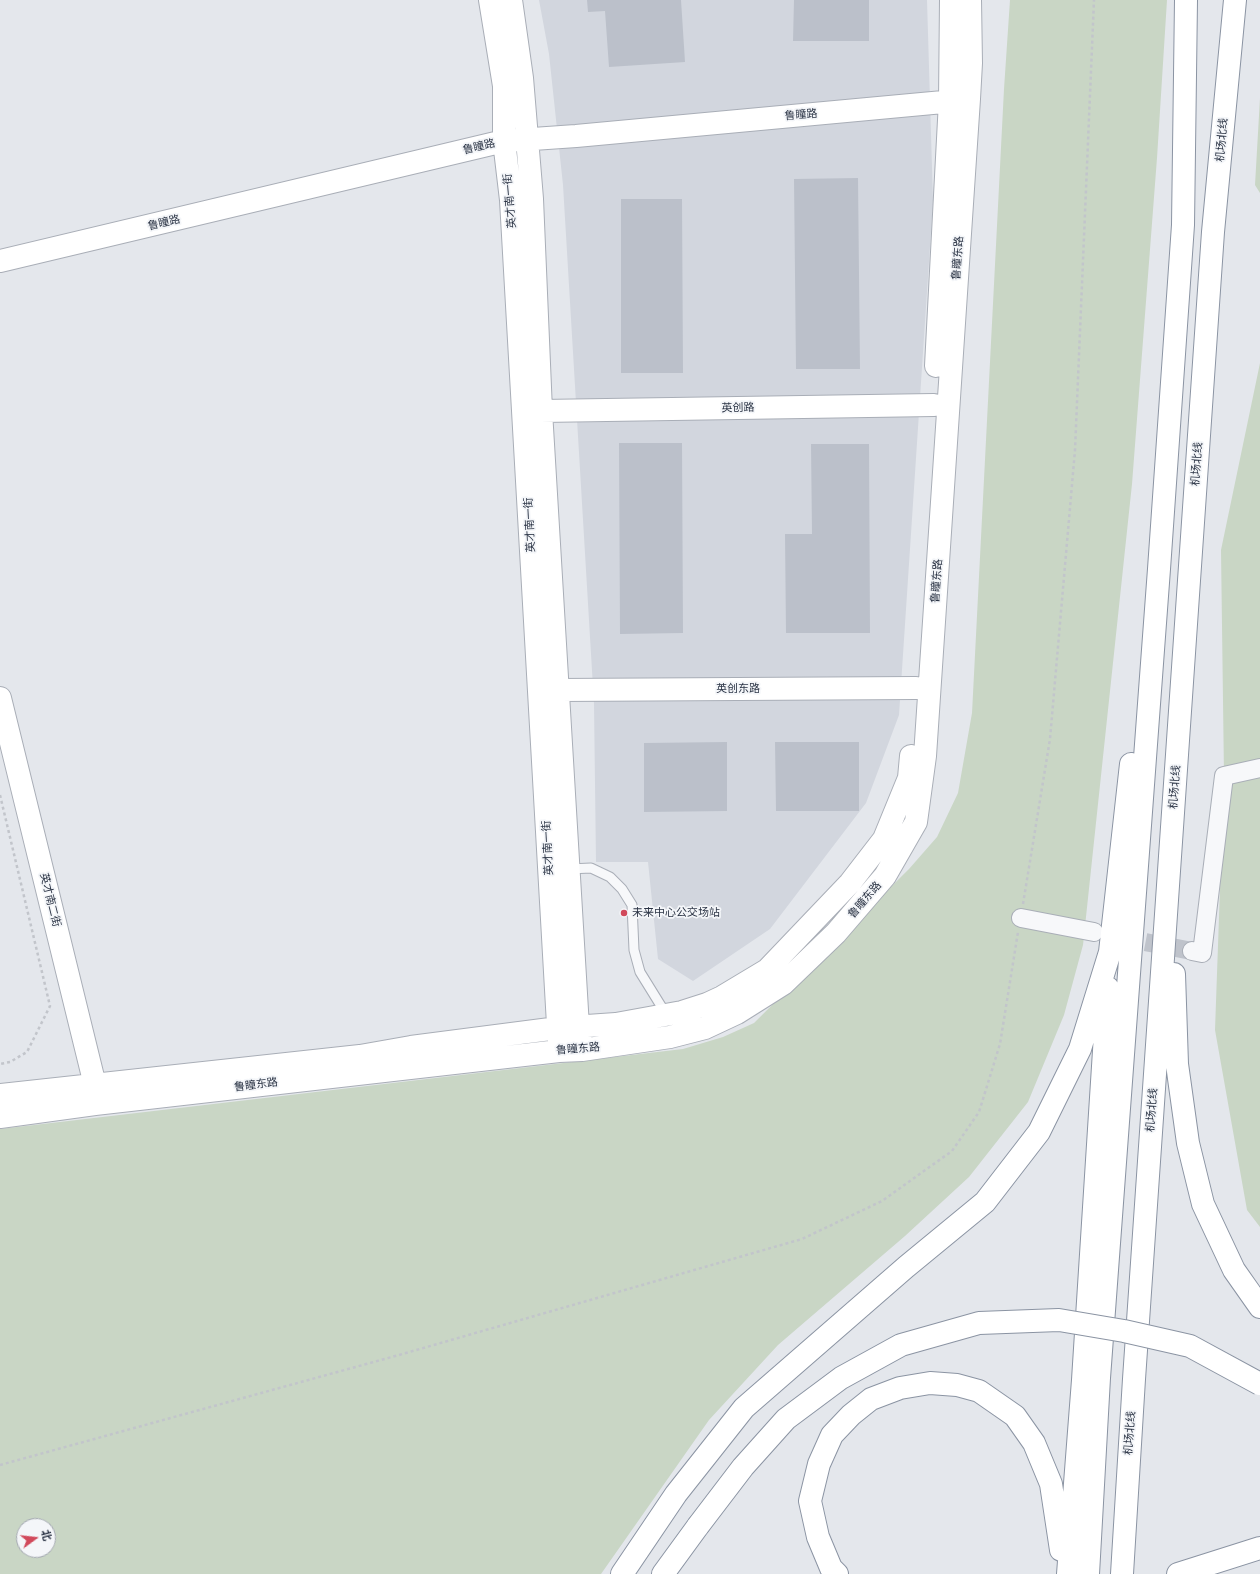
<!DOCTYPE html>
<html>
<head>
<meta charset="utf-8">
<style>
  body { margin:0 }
  #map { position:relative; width:1260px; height:1574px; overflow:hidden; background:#e4e7ec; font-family:"Noto Sans","Noto Sans SC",sans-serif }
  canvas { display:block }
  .north { position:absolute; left:16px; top:1518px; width:40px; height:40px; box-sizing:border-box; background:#f4f6f9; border:1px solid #a4a8b1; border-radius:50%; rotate:75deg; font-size:11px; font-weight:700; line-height:16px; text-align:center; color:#2b3445 }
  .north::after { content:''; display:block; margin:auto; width:14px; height:18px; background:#d1495b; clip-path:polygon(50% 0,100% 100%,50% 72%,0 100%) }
</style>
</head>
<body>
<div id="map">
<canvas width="1260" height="1574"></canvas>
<div class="north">北</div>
</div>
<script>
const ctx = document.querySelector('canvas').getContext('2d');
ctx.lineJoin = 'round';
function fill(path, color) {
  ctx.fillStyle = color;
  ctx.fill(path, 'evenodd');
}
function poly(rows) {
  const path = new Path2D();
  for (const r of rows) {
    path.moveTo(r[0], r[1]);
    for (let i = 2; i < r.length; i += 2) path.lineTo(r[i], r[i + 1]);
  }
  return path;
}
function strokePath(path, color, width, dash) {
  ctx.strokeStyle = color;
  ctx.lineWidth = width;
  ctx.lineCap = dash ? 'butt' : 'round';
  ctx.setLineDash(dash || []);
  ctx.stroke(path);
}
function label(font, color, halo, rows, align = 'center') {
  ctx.font = font + ' "Noto Sans","Noto Sans SC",sans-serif';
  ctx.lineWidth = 3.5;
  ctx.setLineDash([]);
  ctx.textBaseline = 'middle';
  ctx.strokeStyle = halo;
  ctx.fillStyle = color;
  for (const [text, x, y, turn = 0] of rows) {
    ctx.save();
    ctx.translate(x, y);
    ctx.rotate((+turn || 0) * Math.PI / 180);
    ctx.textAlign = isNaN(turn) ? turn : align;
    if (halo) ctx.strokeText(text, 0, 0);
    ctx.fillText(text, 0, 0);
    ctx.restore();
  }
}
const built = poly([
  [539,0,927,0,933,201,899,715,866,803,770,929,693,981,658,959,648,862,596,862,594,704,563,185,549,54]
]);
const green = poly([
  [1010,0,1167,0,1157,158,1132,484,1083,945,1064,1015,1028,1102,969,1177,905,1236,778,1345,709,1420,601,1574,0,1574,0,1129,683,1049,723,1037,754,1023,909,869,937,837,958,793,972,713,1004,89],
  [24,1526,48,1526,48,1550,24,1550],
  [1260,98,1260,193,1255,185],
  [1260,363,1260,1227,1247,1210,1215,1030,1224,776,1221,550]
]);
const building = poly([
  [587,0,681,0,685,62,609,67,605,11,588,12],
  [794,0,869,0,869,41,793,41],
  [858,178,860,369,796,369,794,179],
  [621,199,682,199,683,373,621,373],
  [619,443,682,443,683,633,620,634],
  [811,444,869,444,870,633,786,633,785,534,812,534],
  [727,742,727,811,644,812,644,743],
  [775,742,859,742,859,811,776,811]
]);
const streetTunnel = poly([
  [1119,937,1192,951]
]);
const path = poly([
  [0,795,50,1006,27,1052,10,1062,0,1064],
  [1023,904,1050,739,1075,450,1094,0],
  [0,1465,399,1355,802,1239,882,1201,952,1151,979,1112,1000,1044,1018,932]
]);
const lane = poly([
  [569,869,591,868,610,877,622,889,632,905,634,950,640,972,666,1014]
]);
const street = poly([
  [1021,918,1094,932],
  [1192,951,1202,953,1224,776,1260,768]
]);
const secondary = poly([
  [490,0,504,86,504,141,511,200,559,1042],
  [511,0,522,78,532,199,541,411,578,1027,581,1042],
  [0,261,504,141,576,136,965,100],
  [936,366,950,101,951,0],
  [541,411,934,405],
  [559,690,916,688],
  [0,698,95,1085,95,1099],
  [0,1095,360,1056,411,1047,558,1028,616,1024,682,1012,707,1004,722,997,767,970,850,883,884,839,909,778,911,756],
  [0,1117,95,1104,559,1051,582,1050,670,1037,705,1028,737,1013,783,984,836,933,885,876,916,822,925,756,969,99,971,63,970,0]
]);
const highway = poly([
  [1174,974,1177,1064,1188,1143,1203,1204,1234,1270,1260,1307],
  [622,1574,676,1494,744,1408,906,1267,985,1202,1039,1132,1080,1049,1110,952,1131,764],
  [663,1574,698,1526],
  [837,1574,831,1568,818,1537,810,1501,819,1464,832,1435,851,1415,871,1399,900,1388,930,1383,957,1385,979,1391,1015,1416,1034,1443,1051,1484,1061,1550],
  [1068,1574,1083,1380,1108,988],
  [1088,1574,1099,1378,1159,569,1183,225,1186,0],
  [1122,1574,1134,1379,1213,232,1235,0],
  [1178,1574,1260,1548]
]);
const highwayBridge = poly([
  [698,1526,743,1467,786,1419,841,1378,901,1345,979,1323,1059,1320,1124,1331,1190,1346,1260,1384]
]);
const markers = [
  [624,913,4,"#d1495b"]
];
const streetNames = [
  ["鲁瞳路",801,115,-5],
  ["机场北线",1222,140,-85],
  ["鲁瞳路",479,147,-13],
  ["英才南一街",510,201,-95],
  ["鲁瞳路",164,223,-13],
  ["鲁瞳东路",958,258,-86],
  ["英创路",738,408,-1],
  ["机场北线",1197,464,-86],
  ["英才南一街",530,525,-93],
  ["鲁瞳东路",937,581,-86],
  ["英创东路",738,689],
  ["机场北线",1175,787,-86],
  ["英才南一街",548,848,-93],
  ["英才南二街",50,900,76],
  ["鲁瞳东路",865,900,-49],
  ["鲁瞳东路",578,1049,-5],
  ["鲁瞳东路",256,1085,-7],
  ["机场北线",1152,1110,-86],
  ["机场北线",1130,1433,-86]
];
const poiNames = [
  ["未来中心公交场站",632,913]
];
fill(built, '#d2d6de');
fill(green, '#c9d6c5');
fill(building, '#bbc0ca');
strokePath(streetTunnel, '#bfc3cb', 18, [18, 9]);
strokePath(lane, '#a9aeb7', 11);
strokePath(street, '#a9aeb7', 20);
strokePath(secondary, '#a9aeb7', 24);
strokePath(highway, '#8b94a3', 24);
strokePath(path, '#c2c5cb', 2.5, [3, 3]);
strokePath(lane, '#f7f8fa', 9);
strokePath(street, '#f7f8fa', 18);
strokePath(secondary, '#fff', 22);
strokePath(highway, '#fff', 22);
strokePath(highwayBridge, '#8b94a3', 24, []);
strokePath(highwayBridge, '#fff', 22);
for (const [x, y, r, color] of markers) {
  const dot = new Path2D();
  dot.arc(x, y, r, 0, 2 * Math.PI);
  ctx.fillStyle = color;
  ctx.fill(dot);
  strokePath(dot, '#f4f6f9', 1.5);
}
label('11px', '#2b3445', '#f4f6f9', streetNames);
label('11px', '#2b3445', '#f4f6f9', poiNames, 'left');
</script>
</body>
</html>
